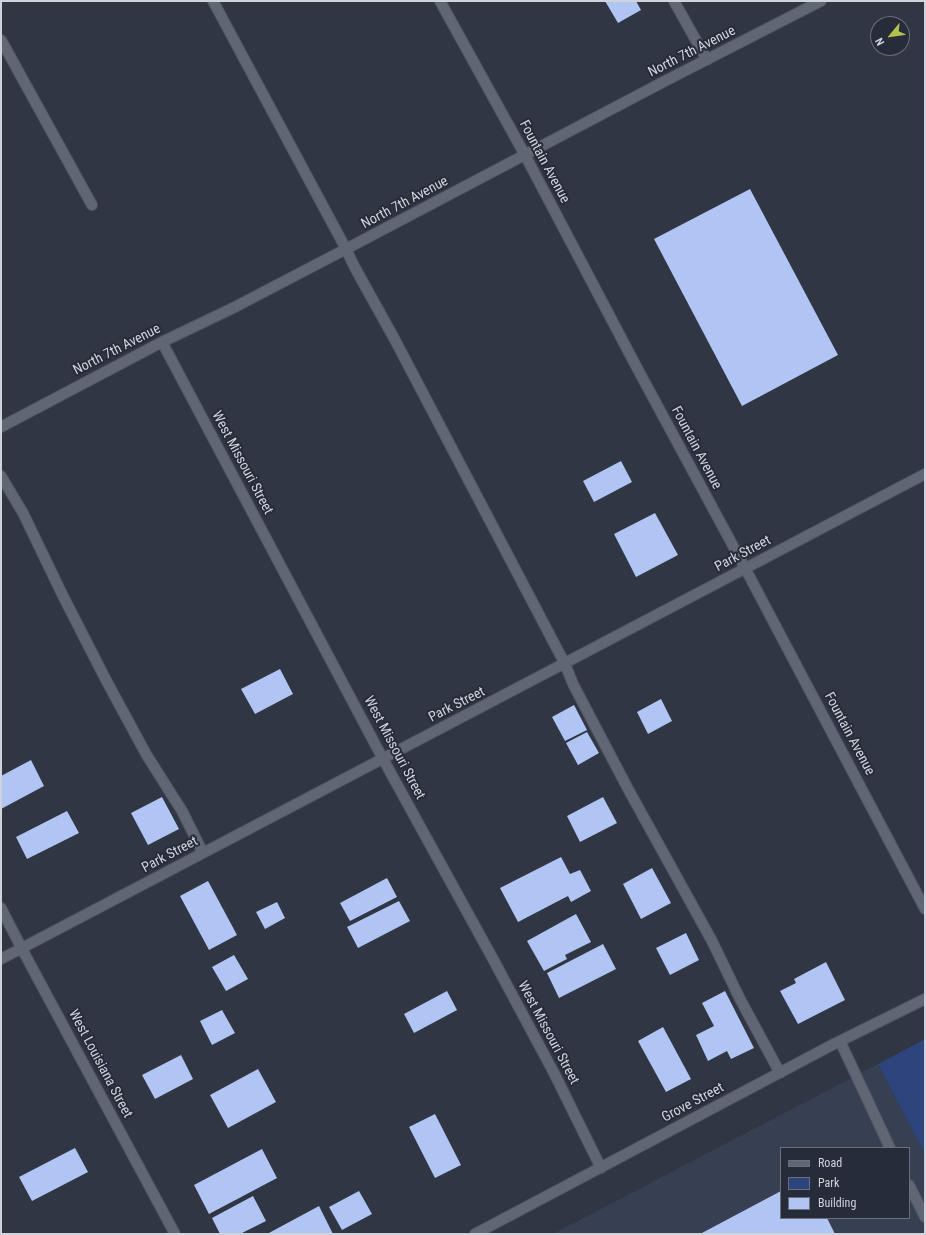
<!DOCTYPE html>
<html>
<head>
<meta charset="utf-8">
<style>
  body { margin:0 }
  #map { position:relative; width:926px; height:1235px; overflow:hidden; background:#303643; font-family:"Roboto Condensed",sans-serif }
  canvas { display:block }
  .frame { position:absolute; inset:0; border:2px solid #cfd3db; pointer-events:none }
  .legend { position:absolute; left:780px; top:1147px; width:130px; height:72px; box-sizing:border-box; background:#262c39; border:1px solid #6a6f7a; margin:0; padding:5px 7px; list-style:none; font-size:12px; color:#cfd3db }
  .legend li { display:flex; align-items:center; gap:8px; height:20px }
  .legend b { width:20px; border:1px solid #6a6f7a }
  .north { position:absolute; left:870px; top:16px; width:40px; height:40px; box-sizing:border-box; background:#262c39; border:1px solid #6a6f7a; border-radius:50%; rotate:241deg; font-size:11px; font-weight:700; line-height:16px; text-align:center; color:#cfd3db }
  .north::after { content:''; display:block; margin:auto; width:14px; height:18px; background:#b3c24b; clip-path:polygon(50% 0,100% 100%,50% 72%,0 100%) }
</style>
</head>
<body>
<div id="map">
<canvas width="926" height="1235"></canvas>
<div class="frame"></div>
<ul class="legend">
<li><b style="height:5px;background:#5f6674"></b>Road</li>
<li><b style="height:11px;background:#2d447c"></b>Park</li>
<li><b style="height:11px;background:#b0c5f4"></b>Building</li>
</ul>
<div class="north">N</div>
</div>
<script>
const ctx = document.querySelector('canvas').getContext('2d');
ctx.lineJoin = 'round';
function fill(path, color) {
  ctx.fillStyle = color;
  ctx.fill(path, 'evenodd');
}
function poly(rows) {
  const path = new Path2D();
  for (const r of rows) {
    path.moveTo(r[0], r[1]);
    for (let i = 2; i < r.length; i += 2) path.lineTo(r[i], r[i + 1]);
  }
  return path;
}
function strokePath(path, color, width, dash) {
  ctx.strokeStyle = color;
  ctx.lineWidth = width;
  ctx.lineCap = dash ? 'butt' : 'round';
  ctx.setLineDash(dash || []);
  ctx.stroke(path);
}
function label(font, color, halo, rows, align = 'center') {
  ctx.font = font + ' "Roboto Condensed",sans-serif';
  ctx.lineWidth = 4;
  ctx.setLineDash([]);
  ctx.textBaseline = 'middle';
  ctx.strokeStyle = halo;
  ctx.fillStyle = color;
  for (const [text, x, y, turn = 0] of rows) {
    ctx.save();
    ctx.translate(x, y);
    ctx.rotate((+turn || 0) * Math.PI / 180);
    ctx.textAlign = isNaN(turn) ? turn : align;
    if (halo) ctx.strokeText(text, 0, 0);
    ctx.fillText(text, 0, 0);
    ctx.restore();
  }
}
const built = poly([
  [878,1064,925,1154,925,1234,553,1234],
  [781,1148,909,1148,909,1218,781,1218]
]);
const green = poly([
  [925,1039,925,1154,878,1064]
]);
const building = poly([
  [605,1,636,1,641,10,618,23],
  [750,189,838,355,742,406,654,239],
  [621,461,632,482,594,502,583,481],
  [655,513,678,555,636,577,614,534],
  [280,669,293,694,255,714,241,689],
  [661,699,672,721,648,734,637,712],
  [574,705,587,730,565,741,552,717],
  [587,732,599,753,578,765,566,743],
  [31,760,44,786,1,809,1,776],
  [162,797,179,829,148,845,131,813],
  [603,797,617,823,580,842,567,816],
  [67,811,79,833,27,859,16,837],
  [561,857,570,874,580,870,591,891,571,902,568,896,518,922,500,888],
  [652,868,671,903,641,919,623,884],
  [387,878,397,897,350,921,340,903],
  [208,881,237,935,209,950,180,896],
  [399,901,410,921,358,948,347,927],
  [277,902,285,918,265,929,256,912],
  [576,914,591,942,565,955,567,959,544,971,527,941],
  [686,933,699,960,670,975,656,948],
  [603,944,616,969,559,998,547,973],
  [234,955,248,979,226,991,212,967],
  [826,962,845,1000,798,1024,780,991,796,983,794,979],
  [447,991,457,1010,414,1033,404,1014],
  [725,991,754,1048,731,1059,727,1051,708,1061,696,1035,714,1026,702,1003],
  [222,1010,235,1033,212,1045,200,1021],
  [663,1027,691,1079,666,1092,638,1041],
  [181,1055,193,1079,155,1099,142,1075],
  [258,1069,276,1102,228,1128,210,1095],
  [435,1114,461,1165,435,1178,409,1127],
  [75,1148,88,1172,32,1201,19,1177],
  [262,1149,277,1178,209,1214,194,1185],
  [359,1191,372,1214,342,1230,329,1207],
  [781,1191,781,1218,827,1218,835,1234,700,1234],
  [253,1196,266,1221,240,1234,220,1234,212,1218],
  [319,1206,333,1234,267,1234]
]);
const minor = poly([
  [213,1,346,249,354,266,395,340,565,664,573,684,627,787,712,941,740,999,780,1073],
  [440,1,525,155,636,366,745,568,925,909],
  [674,1,707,60],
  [1,40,92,205],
  [162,342,383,759,493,959,554,1073,601,1168],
  [1,427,162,342,233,308,346,249,665,81,821,1],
  [1,476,23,513,63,596,106,680,146,754,182,811,203,853],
  [1,908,22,949,175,1234],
  [1,959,925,474],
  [840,1041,890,1148],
  [909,1185,925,1217],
  [475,1234,832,1045,925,999]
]);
const streetNames = [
  ["North 7th Avenue",692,52,-27],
  ["Fountain Avenue",544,162,62],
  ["North 7th Avenue",405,203,-28],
  ["North 7th Avenue",117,350,-27],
  ["Fountain Avenue",696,448,62],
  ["West Missouri Street",242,463,62],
  ["Park Street",743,554,-28],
  ["Park Street",457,705,-27],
  ["Fountain Avenue",849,734,62],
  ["West Missouri Street",394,748,62],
  ["Park Street",170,855,-28],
  ["West Missouri Street",548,1033,62],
  ["West Louisiana Street",100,1064,62],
  ["Grove Street",693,1103,-28]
];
fill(built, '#373f52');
fill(green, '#2d447c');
fill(building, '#b0c5f4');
strokePath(minor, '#4f545f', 12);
strokePath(minor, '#5f6674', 10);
label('14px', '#cfd3db', '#262c39', streetNames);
</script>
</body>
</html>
